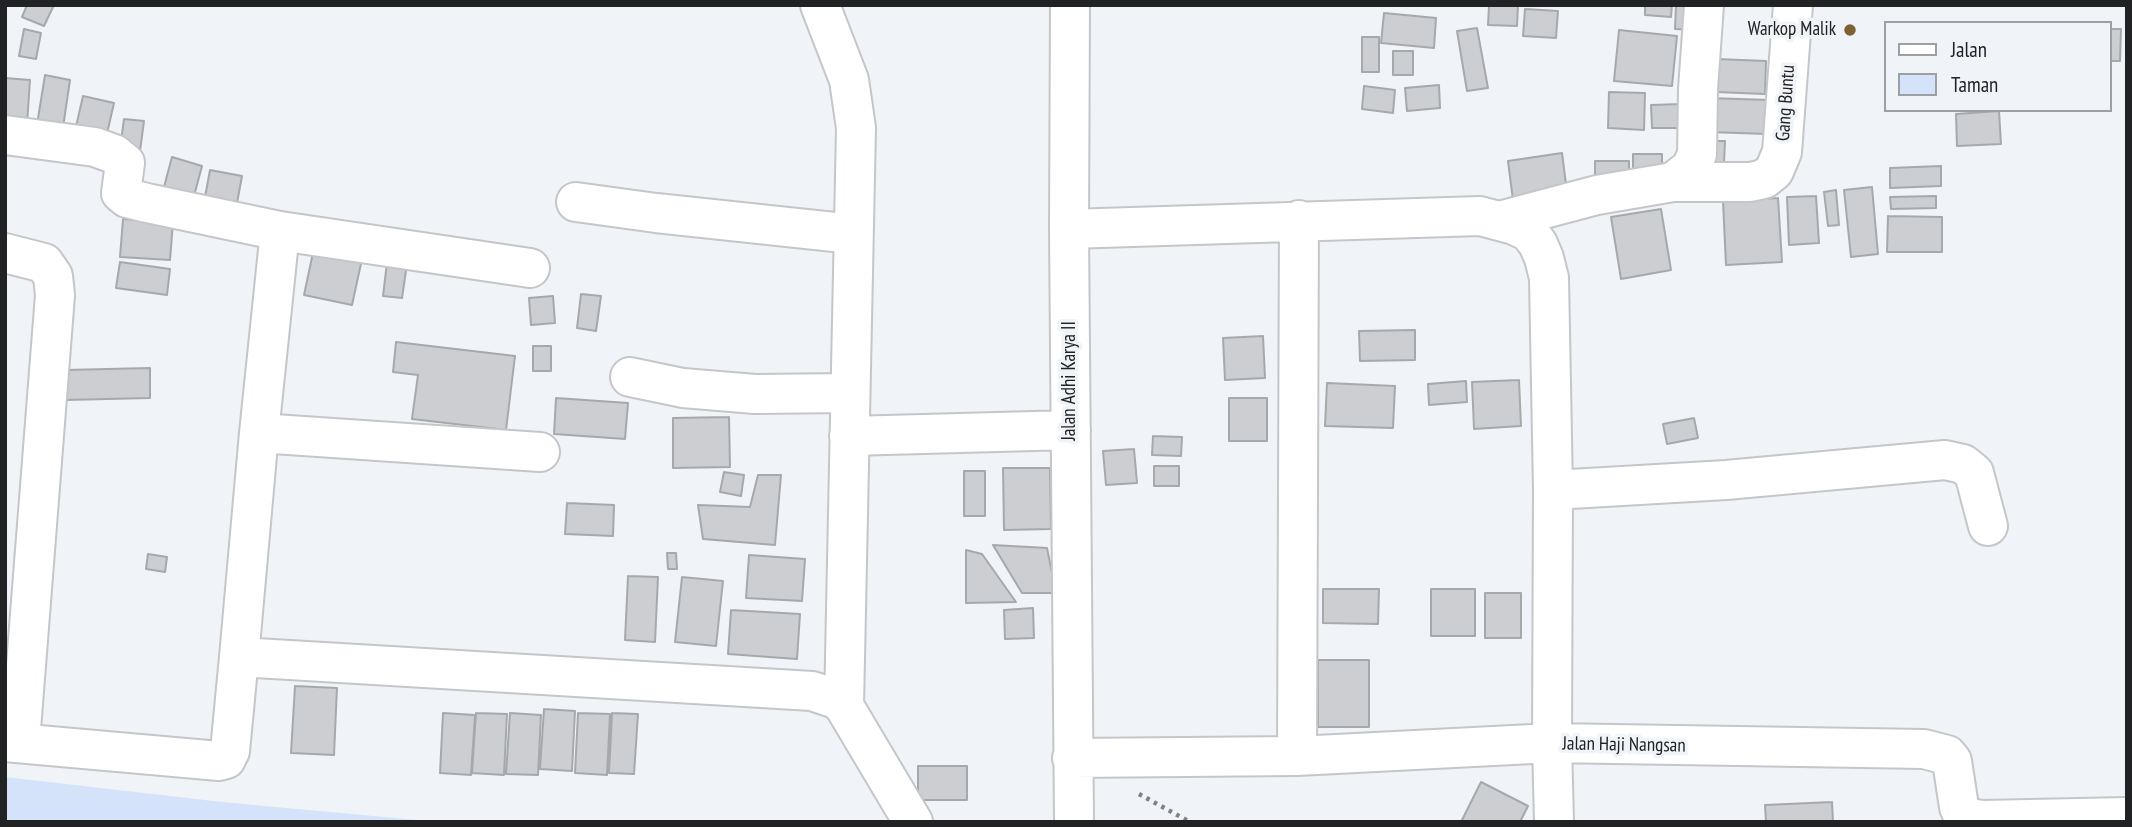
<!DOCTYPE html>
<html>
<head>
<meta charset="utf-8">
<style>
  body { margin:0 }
  #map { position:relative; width:2132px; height:827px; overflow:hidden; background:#f0f3f7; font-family:"PT Sans Narrow",sans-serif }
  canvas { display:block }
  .frame { position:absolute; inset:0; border:7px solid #212223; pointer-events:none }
  .legend { position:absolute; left:1884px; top:21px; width:228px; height:91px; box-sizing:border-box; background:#f0f3f7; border:2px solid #9d9fa2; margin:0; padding:9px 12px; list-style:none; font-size:21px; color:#212223 }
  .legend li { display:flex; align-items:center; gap:14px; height:35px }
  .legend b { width:35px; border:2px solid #9d9fa2 }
</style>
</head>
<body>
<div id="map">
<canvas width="2132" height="827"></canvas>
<div class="frame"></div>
<ul class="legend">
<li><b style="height:9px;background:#fff"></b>Jalan</li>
<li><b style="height:19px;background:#d4e3fa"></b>Taman</li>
</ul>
</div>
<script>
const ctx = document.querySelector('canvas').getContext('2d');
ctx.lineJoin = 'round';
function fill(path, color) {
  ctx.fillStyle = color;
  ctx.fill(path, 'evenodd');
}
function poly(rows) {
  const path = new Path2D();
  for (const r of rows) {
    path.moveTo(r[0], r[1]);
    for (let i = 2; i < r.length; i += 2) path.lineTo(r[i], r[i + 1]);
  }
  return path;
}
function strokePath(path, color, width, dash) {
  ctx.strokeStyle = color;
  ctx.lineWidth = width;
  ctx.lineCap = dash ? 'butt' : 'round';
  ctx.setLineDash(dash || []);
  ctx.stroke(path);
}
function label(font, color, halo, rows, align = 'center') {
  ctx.font = font + ' "PT Sans Narrow",sans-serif';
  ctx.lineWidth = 7;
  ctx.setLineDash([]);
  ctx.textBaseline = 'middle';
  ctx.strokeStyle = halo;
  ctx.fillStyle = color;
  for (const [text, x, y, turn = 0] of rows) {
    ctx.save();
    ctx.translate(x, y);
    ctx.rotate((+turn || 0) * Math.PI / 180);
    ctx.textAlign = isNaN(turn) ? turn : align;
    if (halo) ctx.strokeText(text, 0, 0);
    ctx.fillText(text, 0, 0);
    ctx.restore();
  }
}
const green = poly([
  [5,777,222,802,438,822,5,822]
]);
const building = poly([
  [27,5,54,5,44,26,22,17,27,5],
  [1489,5,1518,5,1517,26,1488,25,1489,5],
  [1645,5,1672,5,1671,17,1645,15,1645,5],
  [1676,5,1696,5,1695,30,1675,29,1676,5],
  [1525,9,1558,11,1556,38,1523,36,1525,9],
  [1384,13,1436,18,1434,48,1381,43,1384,13],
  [1477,28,1488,88,1467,91,1457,31,1477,28],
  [24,29,41,33,36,59,19,56,24,29],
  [2109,29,2121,29,2120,61,2109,61,2109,29],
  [1619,30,1677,36,1672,86,1614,81,1619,30],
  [1362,37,1379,37,1379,72,1362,72,1362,37],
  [1393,51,1413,51,1413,75,1393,75,1393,51],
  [1717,59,1766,61,1765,94,1716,92,1717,59],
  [45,75,70,80,62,134,36,131,45,75],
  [5,78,30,80,27,124,5,123,5,78],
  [1439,85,1440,108,1407,111,1405,88,1439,85],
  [1364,86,1395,90,1393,113,1362,109,1364,86],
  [1609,92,1645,93,1644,130,1608,128,1609,92],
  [83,96,114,103,106,138,75,131,83,96],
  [1709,98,1769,100,1768,134,1708,132,1709,98],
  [1682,104,1683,128,1652,128,1651,105,1682,104],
  [1999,111,2001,144,1957,146,1956,114,1999,111],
  [124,119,144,121,140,151,120,149,124,119],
  [1708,141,1725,141,1724,163,1708,163,1708,141],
  [1562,153,1568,200,1514,208,1508,161,1562,153],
  [1633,154,1662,154,1662,181,1633,181,1633,154],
  [172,157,202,166,194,196,164,187,172,157],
  [1595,161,1629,161,1629,185,1595,185,1595,161],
  [1941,166,1941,186,1890,188,1890,168,1941,166],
  [210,170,242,176,235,214,203,208,210,170],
  [1872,187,1878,254,1851,257,1844,190,1872,187],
  [1836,190,1839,225,1828,226,1824,192,1836,190],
  [1816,196,1819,243,1789,245,1787,197,1816,196],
  [1936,196,1936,208,1891,209,1890,197,1936,196],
  [1778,198,1782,262,1726,265,1723,201,1778,198],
  [1661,209,1671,270,1621,279,1611,217,1661,209],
  [1888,216,1942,217,1942,252,1887,252,1888,216],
  [123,219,173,222,170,260,120,257,123,219],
  [314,248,362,259,352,305,304,295,314,248],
  [388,254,408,257,402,298,383,296,388,254],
  [120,262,170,269,167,295,116,288,120,262],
  [581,294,601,296,596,331,577,328,581,294],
  [553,296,555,323,531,325,529,298,553,296],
  [1415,330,1415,360,1360,361,1359,331,1415,330],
  [1263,336,1265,378,1225,380,1223,338,1263,336],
  [396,342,515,356,506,430,412,419,418,375,393,372,396,342],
  [533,346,551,346,551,371,533,371,533,346],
  [150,368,150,398,65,400,65,370,150,368],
  [1519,380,1521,426,1474,429,1472,382,1519,380],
  [1466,381,1467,402,1429,405,1428,384,1466,381],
  [1327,383,1395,386,1393,428,1325,426,1327,383],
  [556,398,628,403,625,439,554,434,556,398],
  [1229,398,1267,398,1267,441,1229,441,1229,398],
  [729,417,730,467,673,468,673,418,729,417],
  [1694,418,1698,438,1667,444,1663,424,1694,418],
  [1153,436,1182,437,1181,456,1152,455,1153,436],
  [1134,449,1137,483,1106,485,1103,451,1134,449],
  [1154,466,1179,466,1179,486,1154,486,1154,466],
  [1003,468,1050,468,1051,529,1004,530,1003,468],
  [964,471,985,471,985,516,964,516,964,471],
  [724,472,744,475,741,496,720,492,724,472],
  [758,475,781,475,775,545,703,539,698,505,750,507,758,475],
  [567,503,614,505,613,536,565,534,567,503],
  [993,545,1047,548,1056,593,1022,593,993,545],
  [966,550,982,554,1016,602,966,603,966,550],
  [667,553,676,553,677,569,668,569,667,553],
  [148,554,167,557,165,572,146,569,148,554],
  [749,555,805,559,802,601,746,598,749,555],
  [628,576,658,577,655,642,625,640,628,576],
  [682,577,723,581,716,646,675,642,682,577],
  [1323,589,1379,589,1378,624,1323,623,1323,589],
  [1431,589,1475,589,1475,636,1431,636,1431,589],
  [1485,593,1521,593,1521,638,1485,638,1485,593],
  [1033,608,1034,638,1005,639,1004,610,1033,608],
  [731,610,800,614,797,659,728,654,731,610],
  [1318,660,1369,660,1369,727,1318,727,1318,660],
  [295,686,337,688,334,755,291,753,295,686],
  [544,709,575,711,572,771,540,769,544,709],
  [443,713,475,715,471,775,440,773,443,713],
  [476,713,507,714,504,775,472,773,476,713],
  [510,713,541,715,538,775,506,774,510,713],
  [578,713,610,714,607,775,575,773,578,713],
  [612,713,638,714,634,774,609,773,612,713],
  [918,766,967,766,967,800,918,800,918,766],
  [1481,782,1528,806,1520,822,1461,822,1481,782],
  [1832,802,1833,822,1766,822,1765,805,1832,802]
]);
const path = poly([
  [1139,794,1190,822]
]);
const minor = poly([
  [820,5,849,80,856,128,844,706],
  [1070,5,1069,229,1074,822],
  [5,135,95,147,114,154,125,163,121,193,127,198,147,203,280,231,530,268],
  [1673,182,1750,182,1764,179,1774,171,1782,152,1793,5],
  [576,202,656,213,853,234],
  [1499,221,1597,195,1673,182,1691,168,1697,154,1698,89,1704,5],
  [1069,229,1480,216,1514,225,1529,232,1538,244,1544,258,1549,278,1553,490,1552,743,1554,822],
  [5,253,44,263,53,276,55,295,20,742],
  [630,377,683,388,755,394,849,393],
  [259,433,540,452],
  [849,436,1071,430],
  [1553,490,1726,480,1945,460,1963,464,1974,473,1988,526],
  [239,657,259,433,280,231],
  [5,742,219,761,226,759,230,751,239,657,812,691,836,699,844,706,913,822],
  [1297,756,1299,220],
  [1072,758,1297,756,1552,743,1924,749,1947,755,1952,761,1959,807,1962,814,1970,818,1982,820,2127,817]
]);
const markers = [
  [1850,30,7,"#7d6234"]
];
const poiNames = [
  ["Warkop Malik",1836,30]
];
const streetNames = [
  ["Gang Buntu",1786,103,-86],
  ["Jalan Adhi Karya II",1070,381,-90],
  ["Jalan Haji Nangsan",1624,745,1]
];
fill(green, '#d4e3fa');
fill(building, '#ccced2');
strokePath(building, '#a6a9ac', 2);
strokePath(minor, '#c4c6ca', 42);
strokePath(path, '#7f8184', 4.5, [3.5, 5]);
strokePath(minor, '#fff', 38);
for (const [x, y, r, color] of markers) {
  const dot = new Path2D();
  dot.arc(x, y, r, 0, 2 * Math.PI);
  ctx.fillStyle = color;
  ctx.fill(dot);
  strokePath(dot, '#f0f3f7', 2.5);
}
label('19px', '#212223', '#f0f3f7', poiNames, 'right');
label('19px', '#212223', '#f0f3f7', streetNames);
</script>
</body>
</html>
